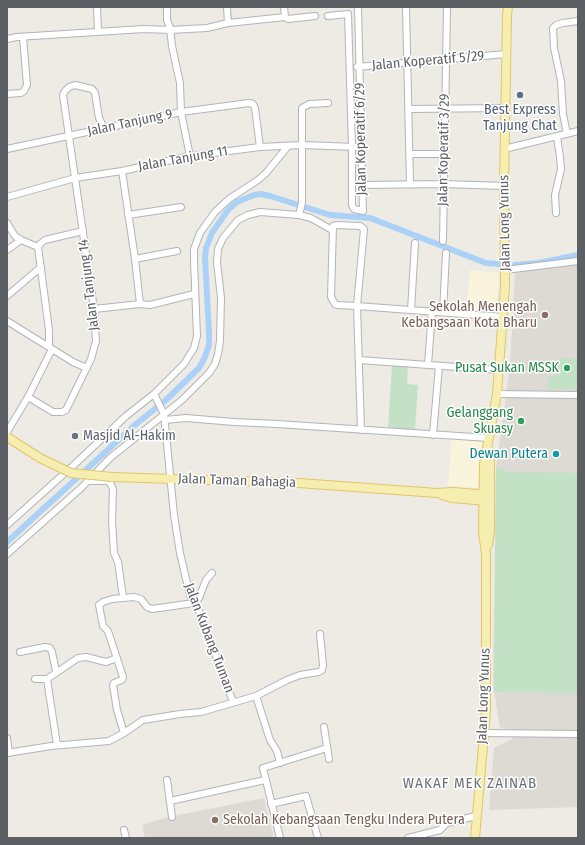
<!DOCTYPE html>
<html>
<head>
<meta charset="utf-8">
<style>
  body { margin:0 }
  #map { position:relative; width:585px; height:845px; overflow:hidden; background:#edebe4; font-family:"Fira Sans Condensed",sans-serif }
  canvas { display:block }
  .frame { position:absolute; inset:0; border:8px solid #5c5f63; pointer-events:none }
</style>
</head>
<body>
<div id="map">
<canvas width="585" height="845"></canvas>
<div class="frame"></div>
</div>
<script>
const ctx = document.querySelector('canvas').getContext('2d');
ctx.lineJoin = 'round';
function fill(path, color) {
  ctx.fillStyle = color;
  ctx.fill(path, 'evenodd');
}
function poly(rows) {
  const path = new Path2D();
  for (const r of rows) {
    path.moveTo(r[0], r[1]);
    for (let i = 2; i < r.length; i += 2) path.lineTo(r[i], r[i + 1]);
  }
  return path;
}
function strokePath(path, color, width, dash) {
  ctx.strokeStyle = color;
  ctx.lineWidth = width;
  ctx.lineCap = dash ? 'butt' : 'round';
  ctx.setLineDash(dash || []);
  ctx.stroke(path);
}
function label(font, color, halo, rows, align = 'center') {
  ctx.font = font + ' "Fira Sans Condensed",sans-serif';
  ctx.lineWidth = 3;
  ctx.setLineDash([]);
  ctx.textBaseline = 'middle';
  ctx.strokeStyle = halo;
  ctx.fillStyle = color;
  for (const [text, x, y, turn = 0] of rows) {
    ctx.save();
    ctx.translate(x, y);
    ctx.rotate((+turn || 0) * Math.PI / 180);
    ctx.textAlign = isNaN(turn) ? turn : align;
    if (halo) ctx.strokeText(text, 0, 0);
    ctx.fillText(text, 0, 0);
    ctx.restore();
  }
}
const commercial = poly([
  [470,270,499,273,496,312,467,310],
  [452,439,482,442,478,488,448,486]
]);
const education = poly([
  [566,264,578,264,578,807,489,810,494,748,512,739,512,729,500,728,493,685,496,468,510,364,515,272],
  [264,798,274,838,145,838,142,825,168,817]
]);
const green = poly([
  [557,358,578,359,578,390,548,389,548,376,557,376],
  [392,365,408,367,407,384,418,385,415,430,388,428],
  [496,468,505,469,505,472,578,473,578,693,494,692]
]);
const canal = poly([
  [515,265,538,263,578,255],
  [7,542,136,424,166,400,199,368,205,357,209,345,209,331,205,258,206,248,212,233,228,210,237,202,254,195,261,194,270,196,330,215,370,218,486,263,500,264]
]);
const minor = poly([
  [97,7,98,32],
  [167,7,167,20,170,28,172,46,180,83,181,112,190,156],
  [227,7,228,23],
  [284,7,285,17],
  [406,7,410,184],
  [328,16,348,14,352,147,352,205,354,209,363,211,358,7],
  [7,39,17,37,144,29,170,30,207,28,228,23,285,17,288,19,315,16],
  [357,67,506,54],
  [7,94,21,93,24,91,27,85,23,37],
  [409,109,505,108],
  [567,134,563,114,561,81,554,48,553,28,556,25,563,23,578,21],
  [7,149,181,112,249,103,253,104,255,108,260,147],
  [504,149,578,131],
  [410,154,444,154],
  [122,171,135,259,140,304],
  [362,185,444,184,504,186],
  [7,197,75,178,122,171,190,156,260,147,302,145,356,147],
  [556,213,555,195,561,169,560,157,557,137],
  [128,215,181,207],
  [299,215,302,203,302,108,309,104,328,103],
  [7,223,15,236,21,240,38,247],
  [443,241,447,7],
  [38,247,49,330,49,346,50,348],
  [38,247,40,244,45,240,83,231],
  [7,250,21,240],
  [135,259,177,251],
  [505,270,578,261],
  [7,296,41,267],
  [94,309,140,304,150,305,194,294],
  [411,310,415,243],
  [443,312,446,253],
  [7,321,73,362,87,368],
  [359,360,499,370],
  [428,365,432,311],
  [154,394,164,414,174,515,180,553,187,583,191,598,200,613,233,702],
  [497,394,578,395],
  [28,397,53,412,62,412,66,410,91,359,96,341,94,309,63,95,65,91,69,87,75,85,92,89,95,93,99,118,104,128],
  [165,420,186,418,234,422,277,424,489,438],
  [361,430,357,306,364,229,360,226,336,225,333,226,331,297,335,304,337,305,357,306,503,317],
  [7,432,28,397,52,349],
  [433,435,439,366],
  [87,481,107,481,110,483,113,489,112,521,114,553,118,562,123,597],
  [7,525,76,463,126,416,154,394,184,364,194,348,197,336,194,261,194,249,200,233,215,212,229,199,258,180,266,173,288,146],
  [7,554,81,488,110,458,182,400,209,373,215,364,218,354,220,341,221,298,217,262,218,249,223,238,238,220,248,215,260,212,299,215,311,218,332,230],
  [20,652,45,647,50,648,52,652,56,671],
  [35,679,47,679,78,658,86,657,106,662,117,658],
  [47,679,57,745],
  [256,696,270,740,277,751,280,763],
  [324,727,329,759],
  [124,733,117,710,113,685,114,683,122,680,123,677,108,631,103,626,99,605,103,602,112,599,134,597,141,599,147,607,152,609,194,603,199,598,206,580,212,573],
  [485,733,578,734],
  [7,738,9,753],
  [7,753,51,746,109,741,124,733,143,720,180,714,201,712,256,696,287,680,300,675,319,672,322,670,323,665,320,634],
  [167,780,172,817],
  [170,801,265,780],
  [271,804,306,796,318,838],
  [124,830,126,838],
  [280,838,263,768,327,748],
  [408,838,440,830,447,823,476,816]
]);
const major = poly([
  [7,437,40,458],
  [112,477,299,483,437,493,453,492,490,495],
  [442,495,452,498,488,501],
  [488,545,490,531,490,451],
  [475,838,486,711,486,554,483,532,484,464,497,394,505,287,504,186,507,15,508,7]
]);
const majorBridge = poly([
  [40,458,71,473,112,477]
]);
const markers = [
  [520,95,4,"#5c6f8a"],
  [545,315,4,"#8d6e63"],
  [567,368,4,"#2e9e5b"],
  [521,421,4,"#2e9e5b"],
  [75,436,4,"#6b7280"],
  [556,454,4,"#0f9aa8"],
  [215,820,4,"#8d6e63"]
];
const streetNames = [
  ["Jalan Koperatif 5/29",428,61,-5],
  ["Jalan Tanjung 9",130,123,-12],
  ["Jalan Koperatif 6/29",361,139,-91],
  ["Jalan Koperatif 3/29",444,150,-89],
  ["Jalan Tanjung 11",183,159,-10],
  ["Jalan Long Yunus",505,223,-91],
  ["Jalan Tanjung 14",89,285,-97],
  ["Jalan Taman Bahagia",237,481,2],
  ["Jalan Kubang Tuman",209,638,69],
  ["Jalan Long Yunus",484,696,-88]
];
const serviceNames = [
  ["Best Express",520,110],
  ["Tanjung Chat",520,126]
];
const educationNames = [
  ["Sekolah Menengah",537,307],
  ["Kebangsaan Kota Bharu",537,323],
  ["Sekolah Kebangsaan Tengku Indera Putera",223,820,"left"]
];
const leisureNames = [
  ["Pusat Sukan MSSK",559,368],
  ["Gelanggang",513,413],
  ["Skuasy",513,429]
];
const worshipNames = [
  ["Masjid Al-Hakim",83,436]
];
const cultureNames = [
  ["Dewan Putera",548,454]
];
const neighbourhoodNames = [
  ["WAKAF MEK ZAINAB",470,784]
];
fill(commercial, '#faf4dc');
fill(education, '#dddad3');
fill(green, '#c3e2c5');
strokePath(canal, '#abd2f6', 6);
strokePath(minor, '#b1b4b8', 8);
strokePath(major, '#e2c568', 10);
strokePath(minor, '#fff', 6);
strokePath(major, '#f6eeb0', 8);
strokePath(majorBridge, '#e2c568', 10, []);
strokePath(majorBridge, '#f6eeb0', 8);
for (const [x, y, r, color] of markers) {
  const dot = new Path2D();
  dot.arc(x, y, r, 0, 2 * Math.PI);
  ctx.fillStyle = color;
  ctx.fill(dot);
  strokePath(dot, '#fff', 1.5);
}
label('14px', '#5c5f63', '#fff', streetNames);
label('14px', '#4e5e75', '#fff', serviceNames);
label('14px', '#785e54', '#fff', educationNames, 'right');
label('14px', '#27864d', '#fff', leisureNames, 'right');
label('14px', '#5b616d', '#fff', worshipNames, 'left');
label('14px', '#0d838f', '#fff', cultureNames, 'right');
ctx.letterSpacing = '1px';
label('15px', '#6d7175', '#fff', neighbourhoodNames);
ctx.letterSpacing = '0px';
</script>
</body>
</html>
